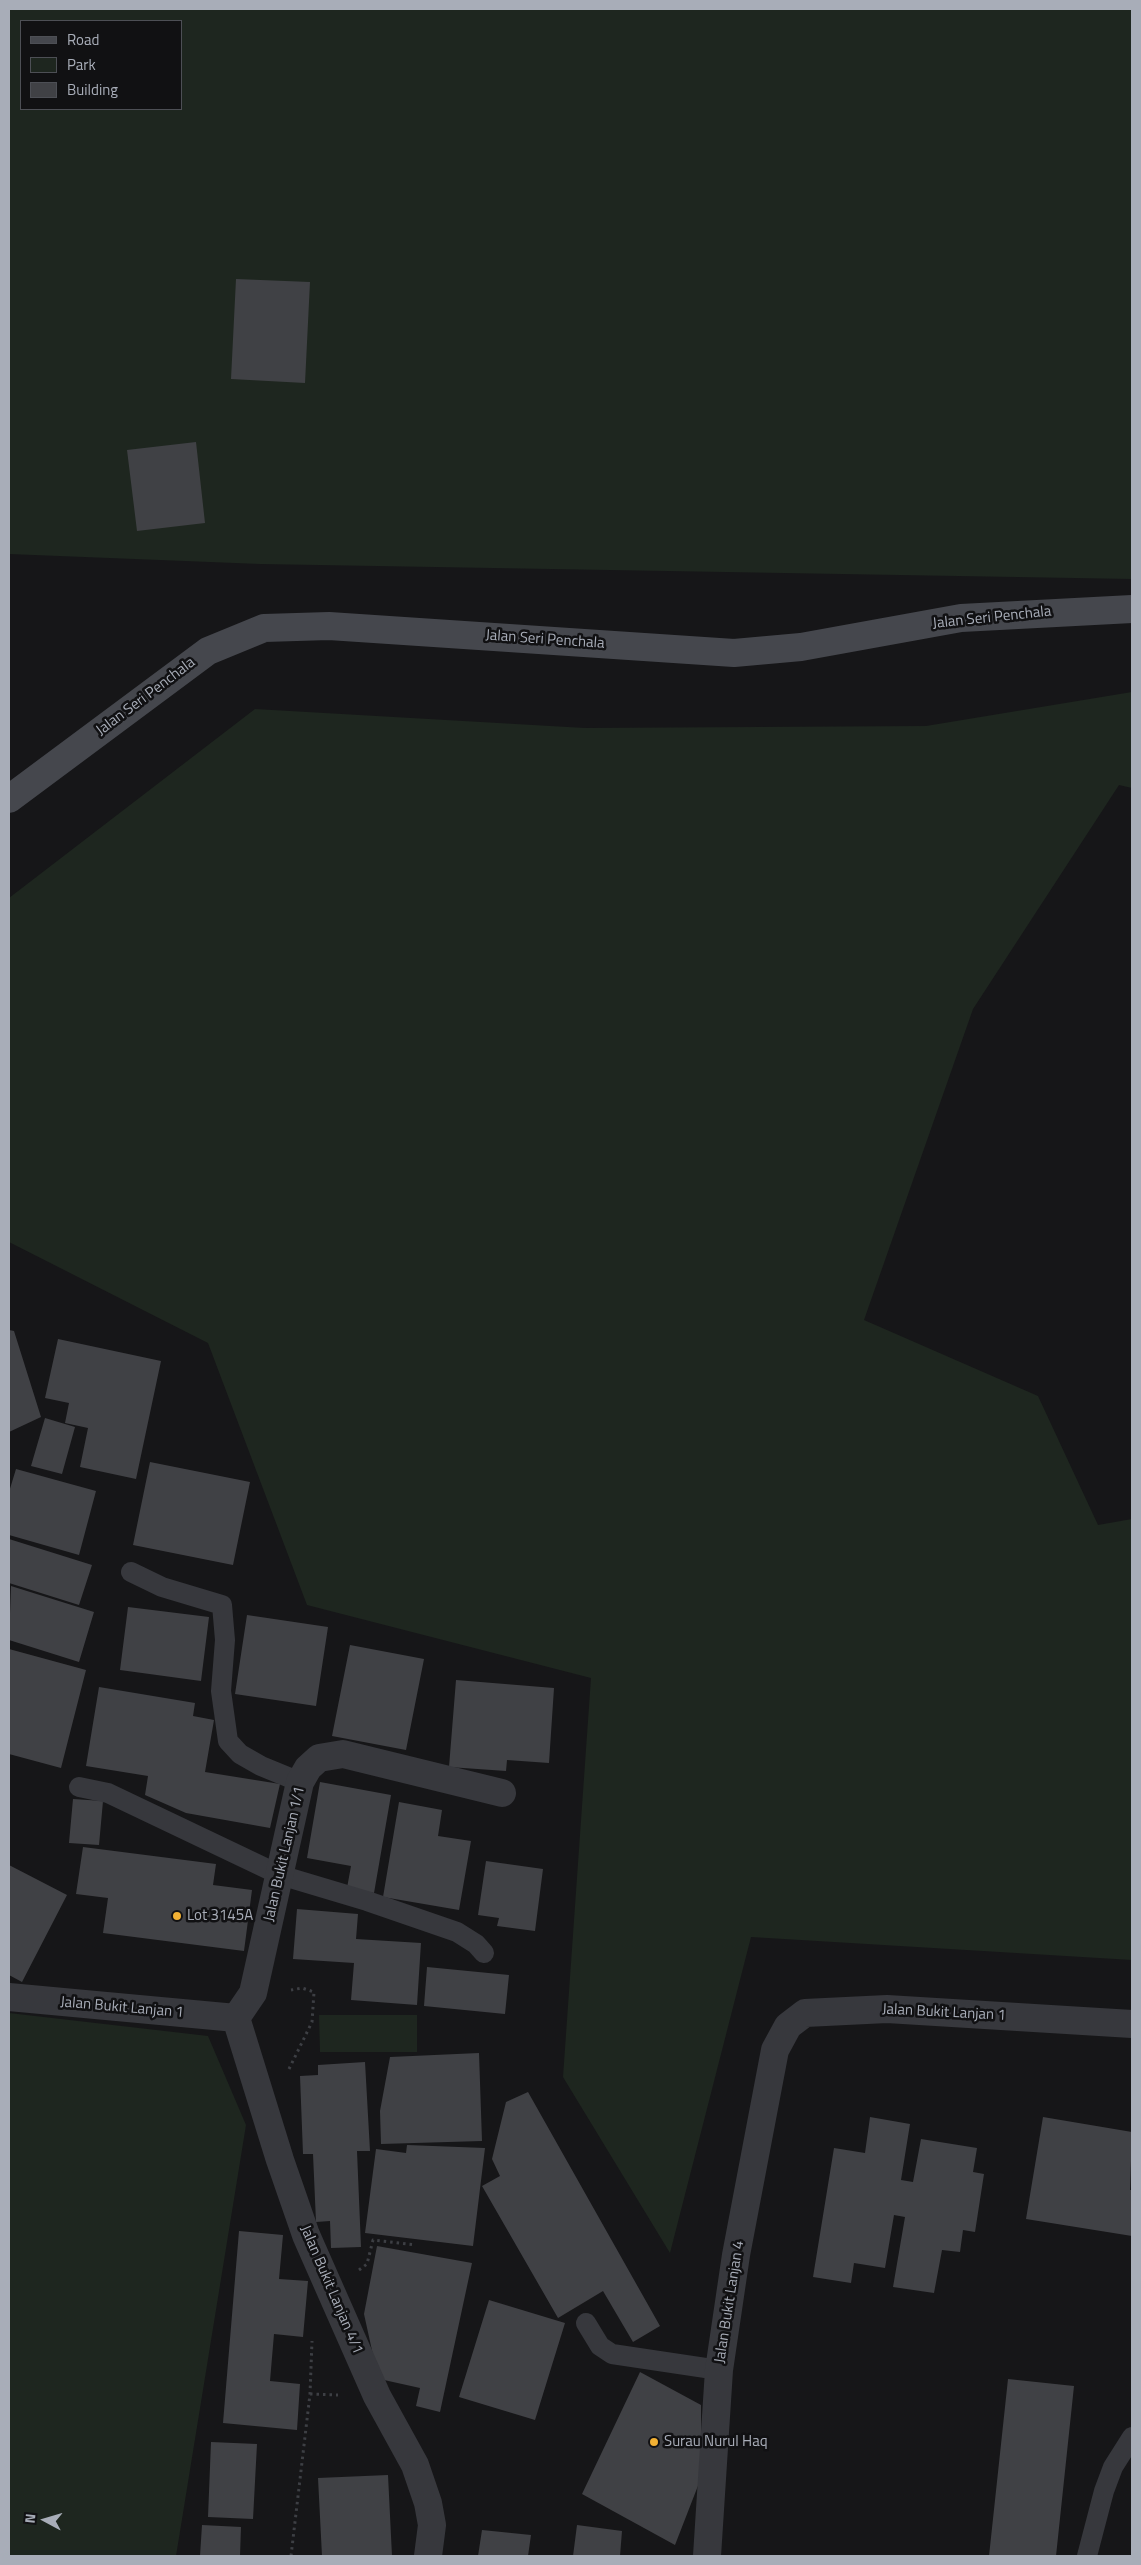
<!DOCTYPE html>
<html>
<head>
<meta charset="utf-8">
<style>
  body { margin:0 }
  #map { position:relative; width:1141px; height:2565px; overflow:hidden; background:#161618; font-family:"Titillium Web",sans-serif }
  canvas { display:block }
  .frame { position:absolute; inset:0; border:10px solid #a8adb8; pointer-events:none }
  .legend { position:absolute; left:20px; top:20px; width:162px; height:90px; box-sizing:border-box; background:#111113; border:1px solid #4d4f55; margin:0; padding:6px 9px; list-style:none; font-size:15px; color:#a8adb8 }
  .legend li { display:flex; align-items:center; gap:10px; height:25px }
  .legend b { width:25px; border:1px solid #4d4f55 }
  .north { position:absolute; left:20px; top:2495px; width:50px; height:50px; -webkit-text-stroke:4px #111113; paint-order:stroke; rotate:276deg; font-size:14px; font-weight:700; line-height:20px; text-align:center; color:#a8adb8 }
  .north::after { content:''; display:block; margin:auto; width:18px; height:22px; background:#a8adb8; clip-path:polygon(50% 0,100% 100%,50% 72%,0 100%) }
</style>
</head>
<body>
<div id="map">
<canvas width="1141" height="2565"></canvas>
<div class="frame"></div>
<ul class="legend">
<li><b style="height:6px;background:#45474d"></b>Road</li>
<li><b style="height:14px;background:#1e261f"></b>Park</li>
<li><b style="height:14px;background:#404145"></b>Building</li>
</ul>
<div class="north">N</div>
</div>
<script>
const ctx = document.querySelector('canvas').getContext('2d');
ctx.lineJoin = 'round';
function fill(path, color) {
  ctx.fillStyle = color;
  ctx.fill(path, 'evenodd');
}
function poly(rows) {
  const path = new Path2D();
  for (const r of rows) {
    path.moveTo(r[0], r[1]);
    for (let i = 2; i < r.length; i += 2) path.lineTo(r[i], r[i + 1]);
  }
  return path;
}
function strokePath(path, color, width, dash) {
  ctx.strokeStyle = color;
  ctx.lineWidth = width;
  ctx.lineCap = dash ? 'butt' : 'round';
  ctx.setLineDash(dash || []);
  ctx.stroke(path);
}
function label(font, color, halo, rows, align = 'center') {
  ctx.font = font + ' "Titillium Web",sans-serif';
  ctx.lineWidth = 5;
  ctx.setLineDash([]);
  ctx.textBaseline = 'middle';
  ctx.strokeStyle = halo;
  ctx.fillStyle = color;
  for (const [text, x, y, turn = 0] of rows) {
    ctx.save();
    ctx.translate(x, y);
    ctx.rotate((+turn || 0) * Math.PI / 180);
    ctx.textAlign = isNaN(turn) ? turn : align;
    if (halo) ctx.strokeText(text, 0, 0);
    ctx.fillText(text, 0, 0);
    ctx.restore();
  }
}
const green = poly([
  [9,9,1132,9,1132,579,260,564,9,554],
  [21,21,181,21,181,109,21,109],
  [1132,692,1132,788,1119,785,973,1009,864,1320,1038,1396,1098,1525,1132,1519,1132,1960,751,1937,670,2253,563,2077,591,1678,307,1605,208,1343,9,1242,9,898,255,709,585,728,926,726],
  [9,2013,208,2036,246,2125,176,2556,9,2556],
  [319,2015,417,2015,417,2052,320,2052]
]);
const building = poly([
  [236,279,310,282,305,383,231,379],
  [196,442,205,523,137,531,127,450],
  [9,1330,14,1331,41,1417,9,1432],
  [58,1339,161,1361,136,1479,80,1467,88,1428,65,1423,69,1403,45,1398],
  [45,1418,75,1427,62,1474,31,1466],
  [150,1462,250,1482,233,1565,133,1545],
  [16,1469,96,1491,79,1555,9,1535,9,1492],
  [9,1539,92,1565,79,1605,9,1583],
  [11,1586,94,1612,79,1662,9,1640],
  [128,1607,209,1617,201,1681,120,1670],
  [247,1615,328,1627,316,1706,235,1694],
  [350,1645,424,1659,406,1750,332,1736],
  [9,1649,86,1670,61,1768,9,1754],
  [456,1680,554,1688,549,1763,507,1760,506,1771,449,1767],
  [99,1687,195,1703,193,1716,214,1720,205,1772,280,1784,270,1828,186,1813,145,1795,148,1776,86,1766],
  [320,1782,391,1795,374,1893,347,1888,351,1866,307,1858],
  [73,1799,103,1801,99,1845,69,1843],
  [399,1802,442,1810,438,1836,471,1841,459,1910,383,1897],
  [83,1847,216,1864,213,1885,252,1890,244,1951,103,1933,108,1898,76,1894],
  [486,1861,543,1869,535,1931,497,1926,499,1918,478,1915],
  [9,1865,67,1895,22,1982,9,1975],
  [297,1909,358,1914,356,1939,421,1943,417,2005,351,2000,354,1963,293,1959],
  [427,1967,509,1975,505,2014,424,2006],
  [479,2053,482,2141,381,2144,380,2111,390,2057],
  [365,2062,370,2151,357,2151,361,2247,331,2248,330,2221,316,2222,313,2154,303,2154,300,2076,318,2075,318,2065],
  [528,2092,660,2326,633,2342,603,2291,558,2318,482,2186,500,2176,492,2159,506,2102],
  [870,2117,910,2124,901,2180,913,2182,921,2139,977,2148,973,2172,984,2174,975,2232,963,2230,960,2252,942,2250,934,2293,893,2287,905,2217,894,2215,885,2268,854,2263,851,2283,813,2277,834,2148,865,2153],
  [1043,2117,1132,2132,1130,2190,1132,2190,1132,2236,1026,2219],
  [407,2145,485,2148,473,2246,365,2233,376,2149,406,2153],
  [239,2231,283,2235,279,2279,308,2281,303,2337,274,2334,270,2381,300,2384,297,2430,223,2423],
  [377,2246,472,2263,440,2412,416,2406,420,2388,384,2380,373,2355,364,2314],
  [489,2300,565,2323,535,2420,459,2397],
  [640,2372,701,2405,701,2478,675,2545,582,2494],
  [1008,2379,1074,2386,1056,2556,989,2556],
  [211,2442,257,2444,253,2519,208,2517],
  [388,2475,392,2556,322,2556,318,2478],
  [202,2525,241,2527,240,2556,200,2556],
  [577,2525,622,2531,620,2556,573,2556],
  [482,2530,531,2535,528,2556,478,2556]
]);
const path = poly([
  [289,2069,312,2022,314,1992,302,1988,291,1990],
  [359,2270,367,2264,373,2240,416,2245],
  [310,2394,338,2395],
  [291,2556,310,2394,312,2341]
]);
const lane = poly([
  [131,1572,162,1587,222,1605,225,1640,221,1691,228,1741,240,1754,261,1766,300,1782],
  [79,1787,108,1793,280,1875,367,1901,457,1932,476,1944,484,1953],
  [586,2323,600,2346,612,2354,719,2370],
  [1087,2556,1104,2491,1113,2467,1132,2437]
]);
const street = poly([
  [9,1997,236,2018],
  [236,2018,280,2160,306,2235,377,2396,415,2465,428,2503,432,2525,428,2556],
  [236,2018,253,1993,300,1782,308,1768,319,1758,343,1754,502,1793],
  [707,2556,719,2370,736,2255,775,2050,788,2026,805,2013,887,2009,1132,2024]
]);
const secondary = poly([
  [9,799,208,651,264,628,329,626,734,653,801,647,961,618,1132,609]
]);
const markers = [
  [177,1916,5,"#f2b134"],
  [654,2442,5,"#f2b134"]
];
const streetNames = [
  ["Jalan Seri Penchala",992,618,-6],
  ["Jalan Seri Penchala",545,640,4],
  ["Jalan Seri Penchala",146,697,-37],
  ["Jalan Bukit Lanjan 1/1",285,1854,-77],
  ["Jalan Bukit Lanjan 1",122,2008,5],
  ["Jalan Bukit Lanjan 1",944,2013,3],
  ["Jalan Bukit Lanjan 4/1",331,2290,67],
  ["Jalan Bukit Lanjan 4",730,2302,-81]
];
const poiNames = [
  ["Lot 3145A",187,1916],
  ["Surau Nurul Haq",664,2442]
];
fill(green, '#1e261f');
fill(building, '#404145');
strokePath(path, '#3d3f44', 3, [2.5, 4]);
strokePath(lane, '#37383d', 20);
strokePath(street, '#37383d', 28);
strokePath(secondary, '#45474d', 28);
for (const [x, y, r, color] of markers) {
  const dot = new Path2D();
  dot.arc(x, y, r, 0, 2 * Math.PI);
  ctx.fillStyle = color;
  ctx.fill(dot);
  strokePath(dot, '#111113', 2);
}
label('15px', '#a8adb8', '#111113', streetNames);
label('15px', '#a8adb8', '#111113', poiNames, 'left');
</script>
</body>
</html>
